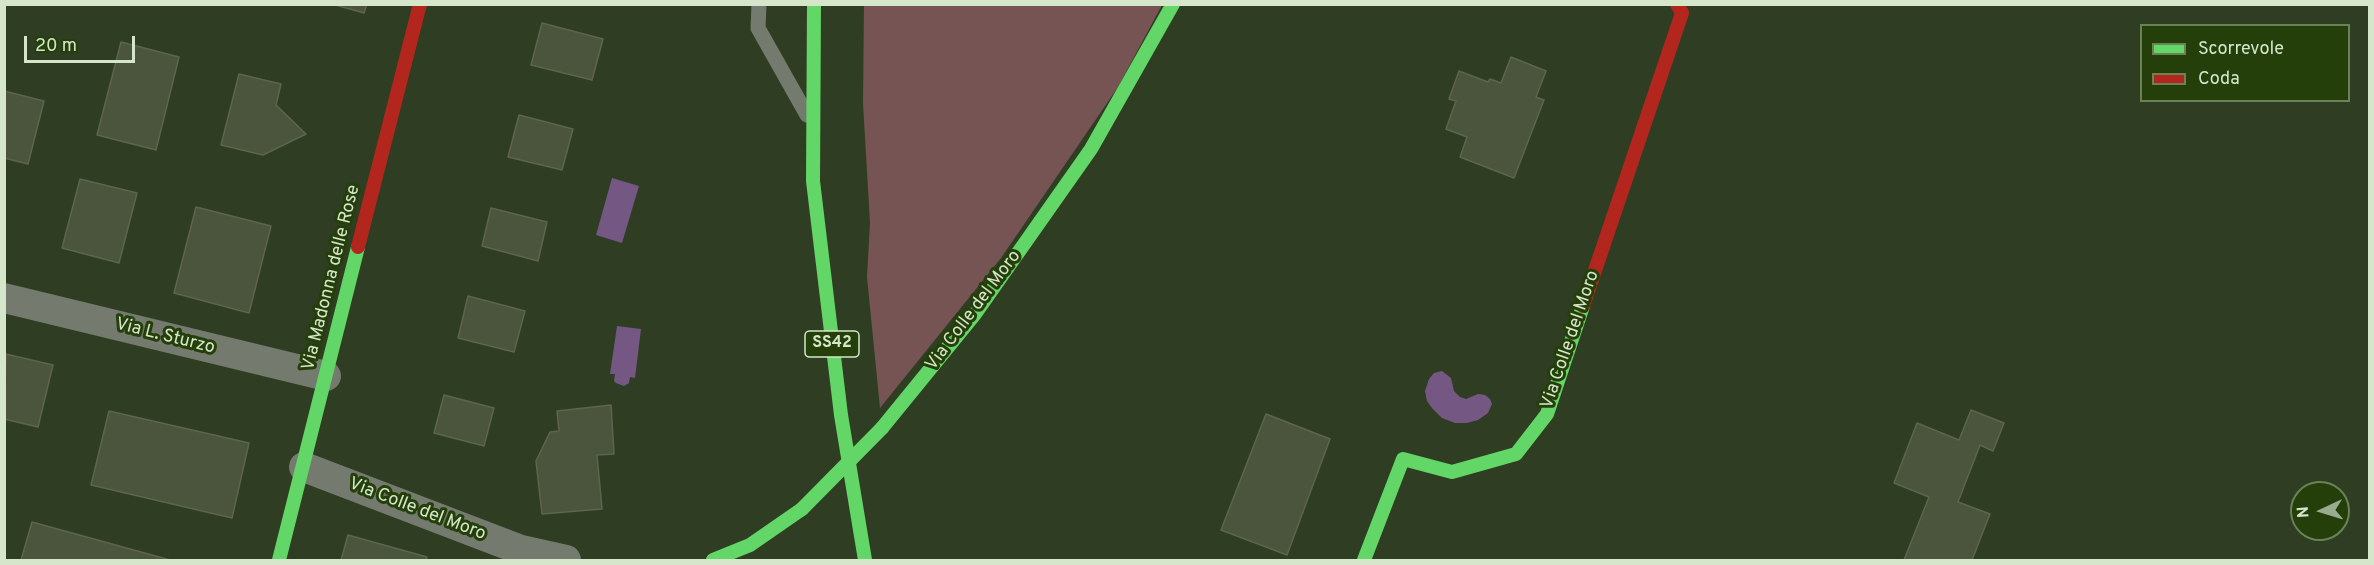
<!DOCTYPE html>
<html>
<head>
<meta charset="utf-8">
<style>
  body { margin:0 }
  #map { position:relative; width:2374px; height:565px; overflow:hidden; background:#2f3e22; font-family:Overpass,sans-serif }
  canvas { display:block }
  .frame { position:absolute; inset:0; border:6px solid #d5e6ca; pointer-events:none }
  .legend { position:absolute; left:2140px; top:24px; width:210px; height:78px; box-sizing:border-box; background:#243f0a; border:2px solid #6b8257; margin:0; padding:8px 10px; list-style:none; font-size:18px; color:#d5e6ca }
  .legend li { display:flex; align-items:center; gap:12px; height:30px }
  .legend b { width:30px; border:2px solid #6b8257 }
  .north { position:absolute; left:2290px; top:481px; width:60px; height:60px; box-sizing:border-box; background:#243f0a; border:2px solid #6b8257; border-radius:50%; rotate:266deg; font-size:16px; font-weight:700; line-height:24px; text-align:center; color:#d5e6ca }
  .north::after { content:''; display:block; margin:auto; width:21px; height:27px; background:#9bab8f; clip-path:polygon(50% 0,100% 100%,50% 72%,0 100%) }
  .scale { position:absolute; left:24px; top:36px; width:111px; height:27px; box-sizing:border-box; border:3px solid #d5e6ca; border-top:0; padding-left:8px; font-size:18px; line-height:21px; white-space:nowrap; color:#d5e6ca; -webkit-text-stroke:4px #243f0a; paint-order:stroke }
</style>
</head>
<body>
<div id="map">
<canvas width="2374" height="565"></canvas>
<div class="frame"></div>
<ul class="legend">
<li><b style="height:8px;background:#63d668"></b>Scorrevole</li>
<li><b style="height:8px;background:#b3261e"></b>Coda</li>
</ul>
<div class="north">N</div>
<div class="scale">20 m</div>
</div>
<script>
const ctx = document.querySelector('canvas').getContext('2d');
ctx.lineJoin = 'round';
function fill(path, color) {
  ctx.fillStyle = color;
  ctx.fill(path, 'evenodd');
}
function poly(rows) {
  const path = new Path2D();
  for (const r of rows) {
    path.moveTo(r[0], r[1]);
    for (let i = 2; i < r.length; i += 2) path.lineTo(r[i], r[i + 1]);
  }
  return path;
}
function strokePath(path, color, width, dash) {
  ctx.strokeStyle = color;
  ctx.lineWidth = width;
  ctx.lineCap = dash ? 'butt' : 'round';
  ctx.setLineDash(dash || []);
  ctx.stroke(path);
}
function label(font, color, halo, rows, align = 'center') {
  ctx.font = font + ' Overpass,sans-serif';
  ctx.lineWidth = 6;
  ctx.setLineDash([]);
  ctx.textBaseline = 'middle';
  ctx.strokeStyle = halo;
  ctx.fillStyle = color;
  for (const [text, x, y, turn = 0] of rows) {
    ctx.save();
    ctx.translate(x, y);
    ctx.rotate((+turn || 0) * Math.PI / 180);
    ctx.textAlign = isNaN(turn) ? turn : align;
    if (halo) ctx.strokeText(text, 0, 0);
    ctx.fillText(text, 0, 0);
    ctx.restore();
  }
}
const green = poly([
  [864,5,1162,5,1118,87,1001,258,880,408,867,277,870,223,863,103]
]);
const water = poly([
  [612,178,639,186,622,243,596,235],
  [617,326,641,329,635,378,630,377,629,383,624,386,616,383,614,381,615,374,610,374],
  [1442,371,1451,378,1454,391,1460,397,1466,399,1478,394,1485,395,1490,399,1492,404,1488,413,1478,420,1467,423,1455,423,1442,418,1432,408,1427,401,1425,391,1429,379,1434,373]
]);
const building = poly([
  [332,4,367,4,364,13,332,4],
  [542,23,603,39,592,80,531,65,542,23],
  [121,42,179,57,156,150,97,135,121,42],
  [1511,57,1546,71,1536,97,1544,100,1514,178,1460,157,1467,137,1446,129,1456,101,1449,99,1459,71,1488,82,1490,79,1501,83,1511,57],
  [239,74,281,84,276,105,306,134,263,155,221,145,239,74],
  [4,91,44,101,28,164,4,158,4,91],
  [519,115,573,129,562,170,508,157,519,115],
  [80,179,137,193,119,263,62,248,80,179],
  [196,207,271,226,249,313,174,293,196,207],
  [491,208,547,222,538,261,482,246,491,208],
  [468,296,525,311,514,352,458,338,468,296],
  [6,354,53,365,38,427,4,419,6,354],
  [444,395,494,408,484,446,434,433,444,395],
  [611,405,614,454,597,455,602,509,542,514,536,461,550,432,559,431,557,411,611,405],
  [1971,410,2004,423,1993,451,1980,445,1958,502,1990,514,1972,560,1904,560,1929,497,1894,483,1917,423,1959,440,1971,410],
  [109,411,249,443,232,518,91,485,109,411],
  [1266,414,1330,439,1287,555,1221,530,1266,414],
  [32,522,170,560,21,560,32,522],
  [348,535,427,557,426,560,341,560,348,535]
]);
const lane = poly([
  [759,4,758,28,807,115]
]);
const street = poly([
  [4,298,326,376],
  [304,467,521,550,566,560]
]);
const fast = poly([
  [814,4,813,181,841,415,865,560],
  [882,428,975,314,1091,149,1173,4],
  [279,560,358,247],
  [713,560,750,545,802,509],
  [1364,560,1403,459,1452,472,1516,454,1547,414,1583,306]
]);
const jam = poly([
  [358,247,420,4],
  [1583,306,1682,13,1677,4]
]);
const fastBridge = poly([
  [802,509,882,428]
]);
const shields = [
  [832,344,54]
];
const shieldNames = [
  ["SS42",832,344]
];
const streetNames = [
  ["Via Madonna delle Rose",332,278,-76],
  ["Via Colle del Moro",974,311,-53],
  ["Via L. Sturzo",165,337,14],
  ["Via Colle del Moro",1571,340,-71],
  ["Via Colle del Moro",417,510,21]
];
fill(green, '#775454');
fill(water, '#745883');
fill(building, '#4b543c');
strokePath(building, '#5d654d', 1.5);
strokePath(lane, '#747a6e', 15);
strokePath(street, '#747a6e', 30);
strokePath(fast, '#63d668', 14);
strokePath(jam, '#b3261e', 14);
strokePath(fastBridge, '#63d668', 14);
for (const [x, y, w] of shields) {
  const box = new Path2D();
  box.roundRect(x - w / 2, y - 13, w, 26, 4.5);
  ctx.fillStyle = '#243f0a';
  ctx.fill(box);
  strokePath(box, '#d5e6ca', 1.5);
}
label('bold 16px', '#d5e6ca', null, shieldNames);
label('18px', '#d5e6ca', '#243f0a', streetNames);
</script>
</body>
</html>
